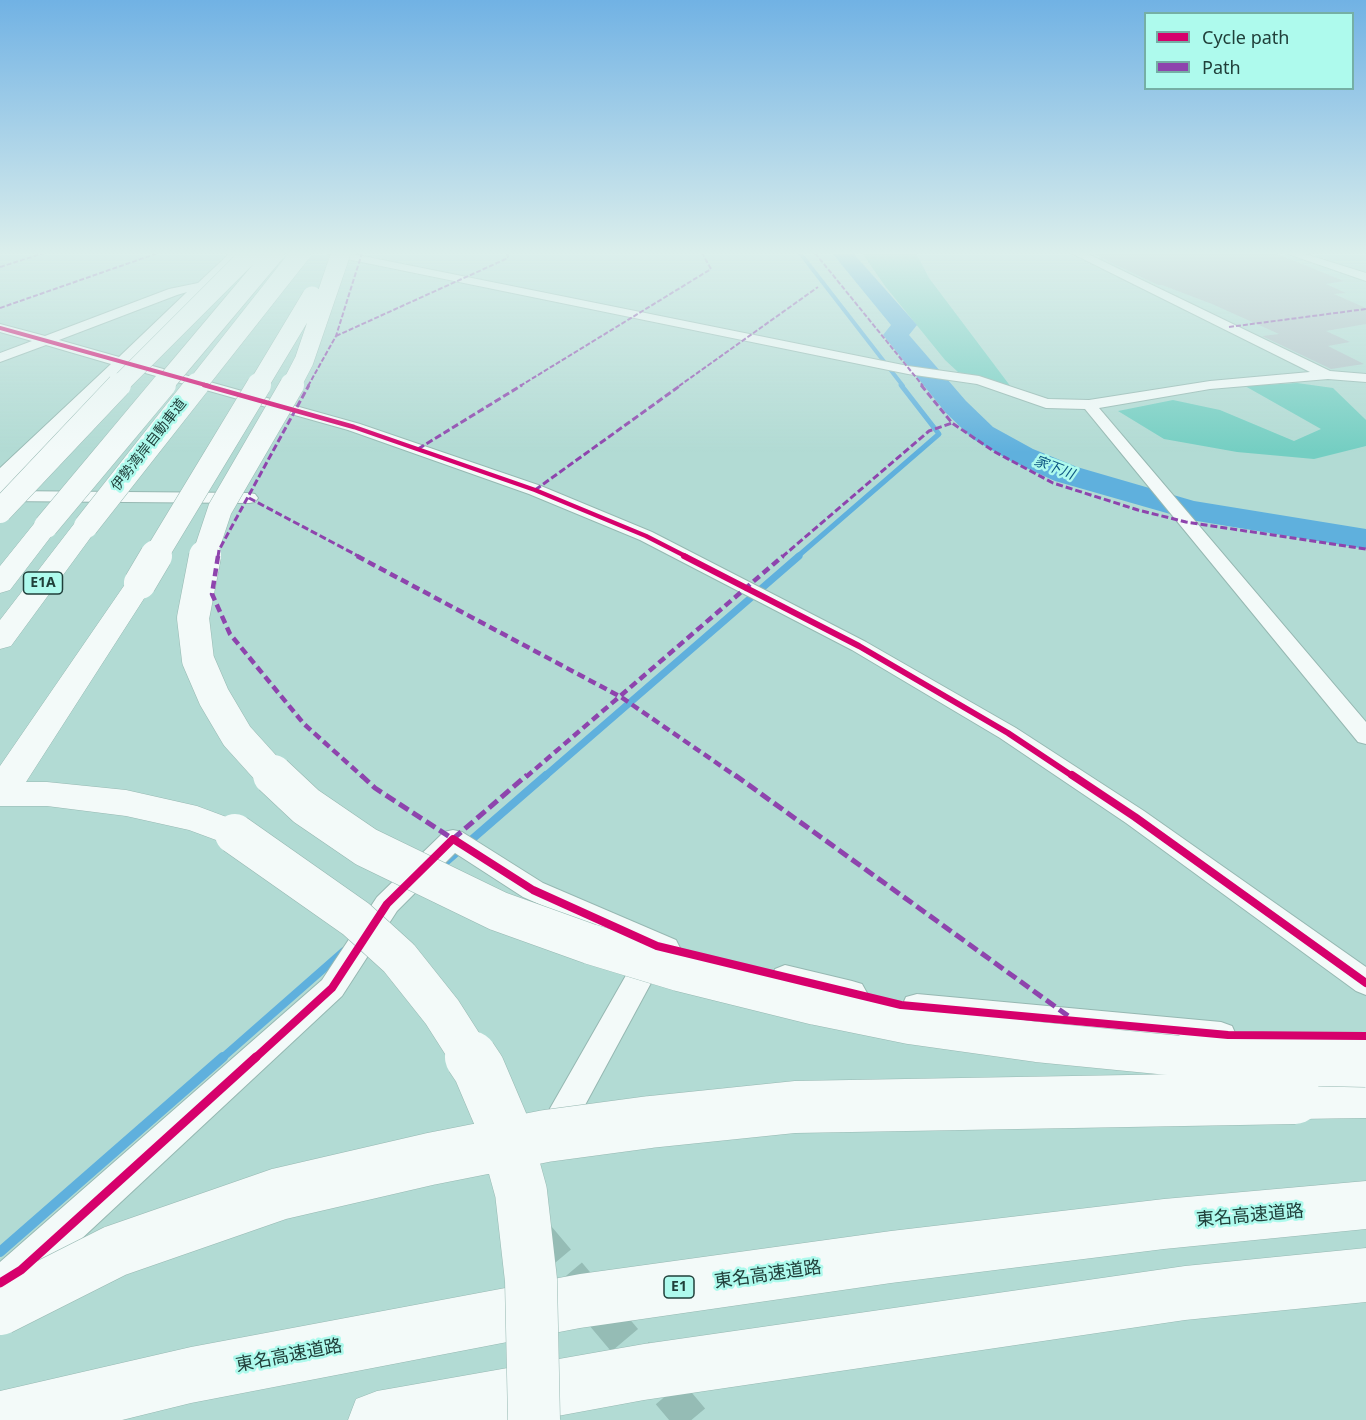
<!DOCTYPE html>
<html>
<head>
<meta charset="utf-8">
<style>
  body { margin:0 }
  #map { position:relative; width:1366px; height:1420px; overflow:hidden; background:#b2dbd4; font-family:"Noto Sans",sans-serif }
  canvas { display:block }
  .legend { position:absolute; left:1144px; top:12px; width:210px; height:78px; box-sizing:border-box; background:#aefaed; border:2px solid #75afa5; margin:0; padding:8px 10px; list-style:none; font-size:18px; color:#203f3a }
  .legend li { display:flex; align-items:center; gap:12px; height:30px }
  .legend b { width:30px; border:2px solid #75afa5 }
</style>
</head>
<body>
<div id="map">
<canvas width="1366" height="1420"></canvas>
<ul class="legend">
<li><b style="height:8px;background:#d6006c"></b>Cycle path</li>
<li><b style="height:8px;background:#8e44ad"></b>Path</li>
</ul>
</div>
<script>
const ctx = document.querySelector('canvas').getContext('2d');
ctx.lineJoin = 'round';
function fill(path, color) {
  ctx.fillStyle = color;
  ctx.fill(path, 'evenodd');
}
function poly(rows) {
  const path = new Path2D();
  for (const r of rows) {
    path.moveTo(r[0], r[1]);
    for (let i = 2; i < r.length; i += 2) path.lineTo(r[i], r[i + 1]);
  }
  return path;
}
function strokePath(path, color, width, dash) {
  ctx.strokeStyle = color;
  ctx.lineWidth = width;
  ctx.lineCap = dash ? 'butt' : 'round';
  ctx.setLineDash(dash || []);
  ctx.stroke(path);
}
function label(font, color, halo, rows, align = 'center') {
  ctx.font = font + ' "Noto Sans","Noto Sans JP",sans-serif';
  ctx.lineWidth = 5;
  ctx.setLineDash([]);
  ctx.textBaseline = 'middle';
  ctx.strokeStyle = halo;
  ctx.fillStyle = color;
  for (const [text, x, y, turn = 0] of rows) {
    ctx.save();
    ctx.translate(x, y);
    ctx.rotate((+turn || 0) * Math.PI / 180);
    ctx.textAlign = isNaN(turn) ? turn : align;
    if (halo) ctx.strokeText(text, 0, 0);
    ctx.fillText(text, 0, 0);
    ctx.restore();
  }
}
const green = poly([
  [862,253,916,253,929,278,1011,387,958,372,945,360,885,286],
  [1297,383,1333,388,1366,420,1366,446,1314,459,1237,452,1164,439,1118,411,1173,400,1220,410,1294,441,1321,429,1245,386]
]);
const streamFar4 = poly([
  [800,253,903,386]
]);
const streamFar3 = poly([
  [797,557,939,434,901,385]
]);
const streamFar2 = poly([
  [544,777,799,556]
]);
const streamFar1 = poly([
  [440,867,546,775],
  [221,1059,344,951]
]);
const stream = poly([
  [0,1252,223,1057]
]);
const river = poly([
  [832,253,853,253,917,325,909,335,966,401,993,427,1033,449,1077,467,1194,501,1366,529,1366,549,1191,520,1055,481,1011,461,973,439,946,413,883,335,891,325,832,253]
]);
const building = poly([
  [1091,253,1275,253,1344,281,1326,284,1346,293,1334,294,1366,308,1366,324,1326,331,1350,342,1328,346,1364,364,1331,369,1262,336,1279,334,1212,304,1162,285,1158,285]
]);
const minorTunnel = poly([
  [535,1234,692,1420]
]);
const minor = poly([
  [230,253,242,253,131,360,360,424,541,486,652,532,866,642,1016,728,1144,811,1366,967,1366,995,1356,991,1126,823,1000,738,852,650,640,540,529,494,348,430,124,367,6,481,0,482,0,468,111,364,46,345,0,362,0,353,32,341,0,332,0,324,45,336,169,289,198,283,230,253],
  [187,292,119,357,59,340,177,295,187,292],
  [326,253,348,253,908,366,979,376,1048,399,1089,400,1210,381,1310,372,1071,253,1086,253,1330,371,1366,374,1366,382,1328,379,1210,389,1099,408,1366,722,1366,744,1358,742,1085,409,1046,408,977,384,908,374,332,256,326,253],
  [1285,253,1302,253,1366,273,1366,281,1285,253],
  [0,491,249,493,255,494,258,498,255,502,249,503,1,501,0,491],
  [453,830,462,832,543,883,676,940,680,948,676,956,664,959,564,1144,552,1148,540,1144,536,1133,641,949,523,897,455,853,397,911,342,996,34,1283,0,1301,0,1262,322,980,377,897,444,832,453,830],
  [785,965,852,981,862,984,867,993,862,1002,852,1005,775,985,771,977,775,969,785,965],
  [917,994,1221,1022,1232,1026,1236,1035,1232,1044,1221,1048,917,1018,906,1015,902,1006,906,997,917,994]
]);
const highway = poly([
  [77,411,85,413,88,418,85,423,9,491,0,494,0,473,69,413,77,411],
  [46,518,55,520,59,526,10,590,0,593,0,566,37,520,46,518],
  [86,518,95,520,99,526,11,646,0,649,0,620,77,520,86,518],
  [140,574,150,577,154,583,26,782,47,782,126,790,197,806,248,825,254,834,248,843,235,847,189,830,126,816,47,806,0,806,0,766,130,577,140,574],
  [1366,1076,1366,1118,1295,1119,1278,1113,1272,1098,1278,1083,1295,1077,1366,1076],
  [1366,1181,1366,1229,1164,1249,891,1283,580,1328,191,1403,122,1420,0,1420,0,1391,191,1347,580,1274,891,1231,1164,1199,1366,1181],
  [1366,1248,1366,1302,1185,1320,644,1400,536,1420,348,1420,356,1399,377,1391,644,1344,1185,1266,1366,1248]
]);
const highwayBridgeFar4 = poly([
  [118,386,251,253],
  [163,386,275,253],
  [196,386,301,253],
  [258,386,312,296],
  [291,386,304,361,341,253]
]);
const highwayBridgeFar3 = poly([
  [0,511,119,385],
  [46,526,164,385],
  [86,526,197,385],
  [155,557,259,385],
  [204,557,220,509,292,385]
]);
const highwayBridgeFar2 = poly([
  [205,556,193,618,198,660,214,697,237,736,274,777],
  [140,583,156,556]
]);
const highwayBridgeFar1 = poly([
  [273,775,306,806,366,847,498,911,590,944,679,971,816,1005,909,1024,1037,1042,1210,1059],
  [235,834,356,919,399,958,442,1012,472,1059]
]);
const highwayBridge = poly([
  [471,1057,479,1069,502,1123,521,1192,531,1280,534,1420],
  [1194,1057,1366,1061],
  [0,1309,115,1251,279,1194,430,1159,546,1136,650,1122,795,1107,1295,1098]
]);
const quietFar3 = poly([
  [815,253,923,386],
  [0,267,44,253],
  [0,308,158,253],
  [1229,327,1366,309],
  [336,336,508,258,507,253],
  [308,386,336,336,362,253],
  [520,386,711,269,702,253],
  [679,386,818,287]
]);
const quietFar2 = poly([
  [921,385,952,423,995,452,1053,483,1138,510,1186,522,1366,549],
  [418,449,522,385],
  [535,490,681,385],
  [249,498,360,557],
  [218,557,219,550,309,385],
  [782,557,929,431,952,423]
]);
const quietFar1 = poly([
  [218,556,212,594,230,634,304,724,363,777],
  [357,556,621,697,737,777],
  [526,777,783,556]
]);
const quiet = poly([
  [361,775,375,788,453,839,527,775],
  [735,775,1071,1018]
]);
const cyclewayFar4 = poly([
  [0,328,209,386]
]);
const cyclewayFar3 = poly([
  [204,385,354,427,535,490,646,536,687,557]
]);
const cyclewayFar2 = poly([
  [684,556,859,646,1008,733,1074,777]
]);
const cyclewayFar1 = poly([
  [1072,775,1135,817,1366,983],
  [254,1059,332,988,387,904,453,839,533,890,657,946,901,1005,1228,1035,1366,1036]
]);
const cycleway = poly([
  [0,1283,21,1270,256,1057]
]);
const farStreetnames = [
  ["伊勢湾岸自動車道",149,445,-52]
];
const farWaternames = [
  ["家下川",1054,468,21]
];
const shields = [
  [43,583,39],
  [679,1287,30]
];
const shieldNames = [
  ["E1A",43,583],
  ["E1",679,1287]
];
const nearStreetnames = [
  ["東名高速道路",1250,1216,-5],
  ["東名高速道路",768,1275,-8],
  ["東名高速道路",289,1356,-11]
];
fill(green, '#74cec2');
strokePath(streamFar4, '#5fb0dd', 4);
strokePath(streamFar3, '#5fb0dd', 5);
strokePath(streamFar2, '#5fb0dd', 7);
strokePath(streamFar1, '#5fb0dd', 8);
strokePath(stream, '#5fb0dd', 10);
fill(river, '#5fb0dd');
fill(building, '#b1c0c6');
strokePath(minorTunnel, '#95bcb5', 35, [35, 17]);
strokePath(minor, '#96b8b2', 2);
strokePath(highway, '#96b8b2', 1);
fill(minor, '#f3faf9');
fill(highway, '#f3faf9');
strokePath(highwayBridgeFar4, '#96b8b2', 20, []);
strokePath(highwayBridgeFar3, '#96b8b2', 25, []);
strokePath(highwayBridgeFar2, '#96b8b2', 33, []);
strokePath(highwayBridgeFar1, '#96b8b2', 41, []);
strokePath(highwayBridge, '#96b8b2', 53, []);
strokePath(highwayBridgeFar4, '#f3faf9', 19);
strokePath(highwayBridgeFar3, '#f3faf9', 24);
strokePath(highwayBridgeFar2, '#f3faf9', 32);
strokePath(highwayBridgeFar1, '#f3faf9', 40);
strokePath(highwayBridge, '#f3faf9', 52);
strokePath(quietFar3, '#8e44ad', 2, [5, 2]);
strokePath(quietFar2, '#8e44ad', 3, [7, 3]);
strokePath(quietFar1, '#8e44ad', 4.5, [8, 4.5]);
strokePath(quiet, '#8e44ad', 5, [11, 5]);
strokePath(cyclewayFar4, '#d6006c', 4);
strokePath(cyclewayFar3, '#d6006c', 4.5);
strokePath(cyclewayFar2, '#d6006c', 6);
strokePath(cyclewayFar1, '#d6006c', 8);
strokePath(cycleway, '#d6006c', 9);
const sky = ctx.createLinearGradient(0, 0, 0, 452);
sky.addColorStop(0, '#71b2e4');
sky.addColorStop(0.56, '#dcefec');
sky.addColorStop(1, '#dcefec00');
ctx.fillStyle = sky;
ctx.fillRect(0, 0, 1366, 452);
label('14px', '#203f3a', '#aefaed', farStreetnames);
label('italic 14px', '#0c5582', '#aefaed', farWaternames);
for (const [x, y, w] of shields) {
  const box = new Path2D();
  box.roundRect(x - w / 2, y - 11, w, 22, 4.5);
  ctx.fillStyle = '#aefaed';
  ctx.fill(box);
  strokePath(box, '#203f3a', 1.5);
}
label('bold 14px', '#203f3a', null, shieldNames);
label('18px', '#203f3a', '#aefaed', nearStreetnames);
</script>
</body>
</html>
